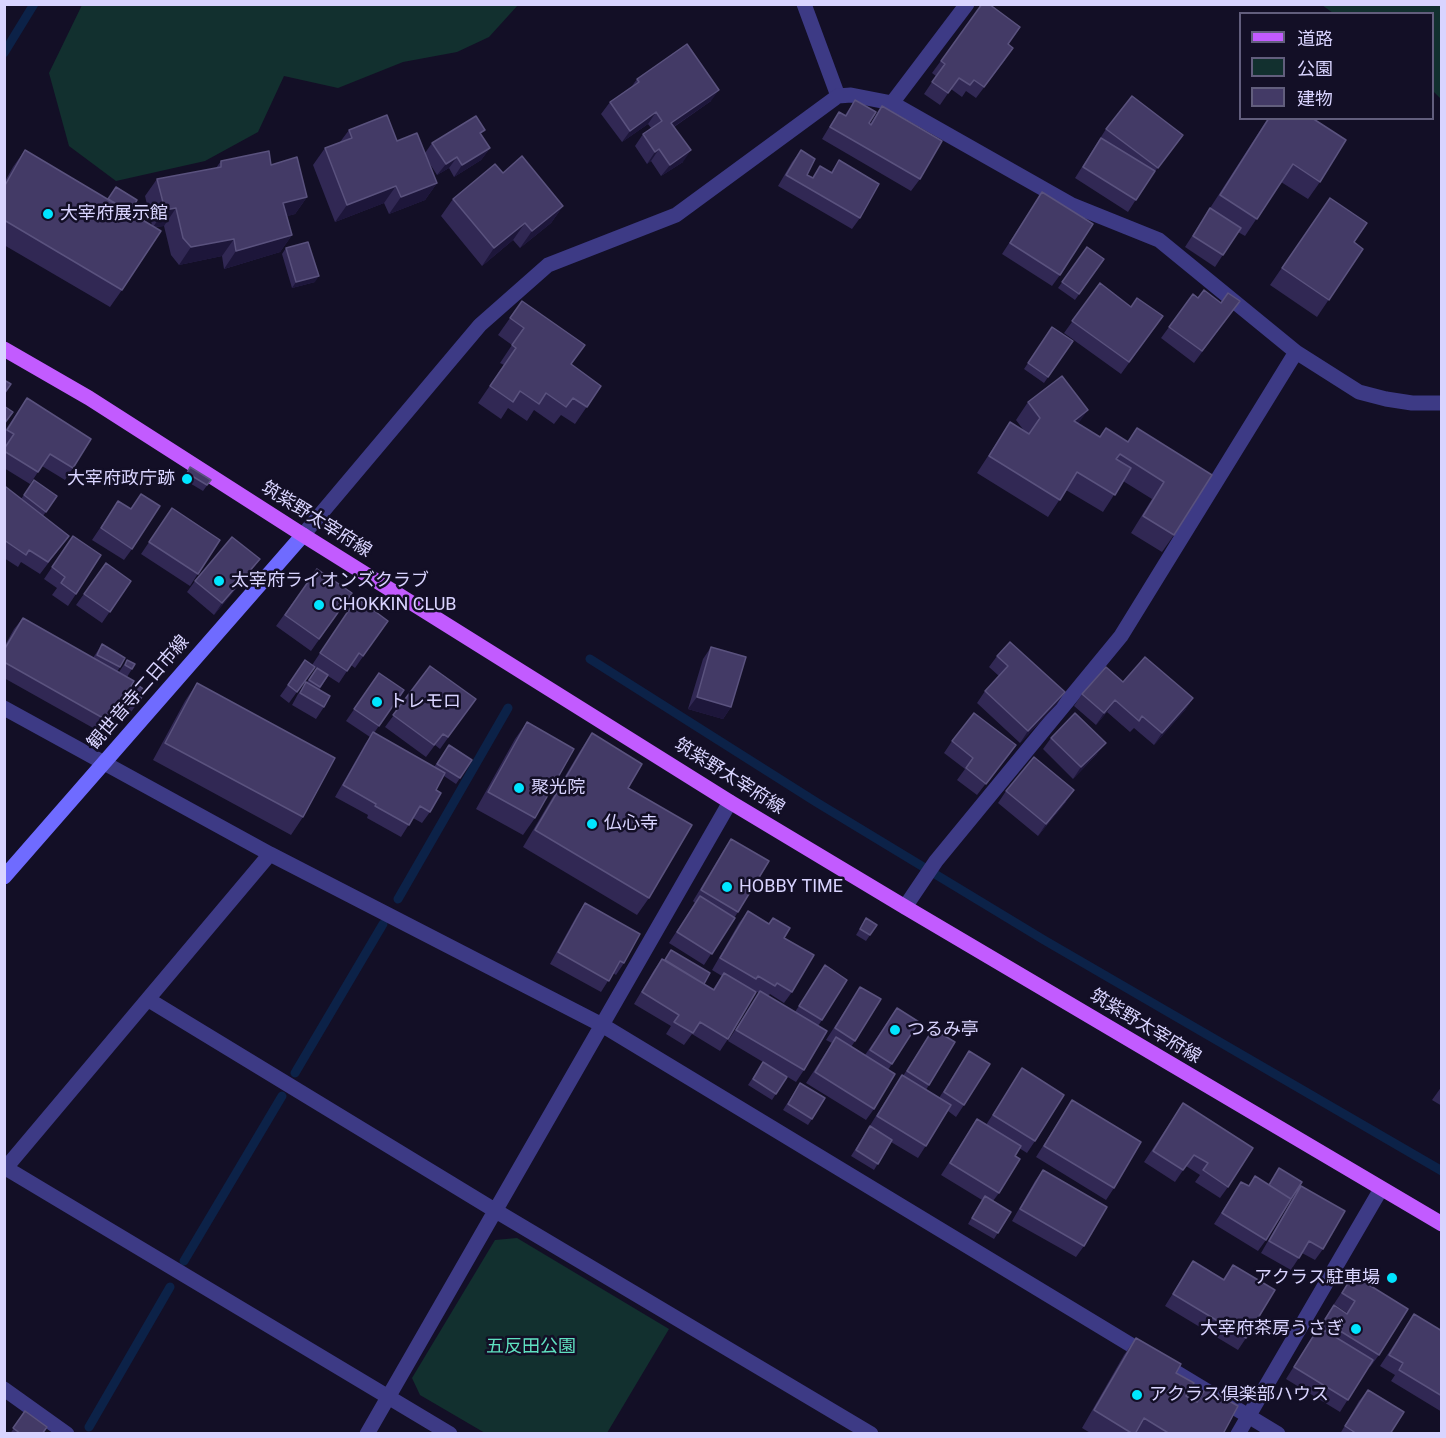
<!DOCTYPE html>
<html>
<head>
<meta charset="utf-8">
<style>
  body { margin:0 }
  #map { position:relative; width:1446px; height:1438px; overflow:hidden; background:#130f26; font-family:Roboto,"Noto Sans JP",sans-serif }
  canvas { display:block }
  .frame { position:absolute; inset:0; border:6px solid #d9d4ff; pointer-events:none }
  .legend { position:absolute; left:1239px; top:12px; width:195px; height:108px; box-sizing:border-box; background:#130f26; border:2px solid #625e7d; margin:0; padding:8px 10px; list-style:none; font-size:18px; color:#d9d4ff }
  .legend li { display:flex; align-items:center; gap:12px; height:30px }
  .legend b { width:30px; border:2px solid #625e7d }
</style>
</head>
<body>
<div id="map">
<canvas width="1446" height="1438"></canvas>
<div class="frame"></div>
<ul class="legend">
<li><b style="height:8px;background:#c25bff"></b>道路</li>
<li><b style="height:16px;background:#12302f"></b>公園</li>
<li><b style="height:16px;background:#433a66"></b>建物</li>
</ul>
</div>
<script>
const ctx = document.querySelector('canvas').getContext('2d');
ctx.lineJoin = 'round';
function fill(path, color) {
  ctx.fillStyle = color;
  ctx.fill(path, 'evenodd');
}
function poly(rows) {
  const path = new Path2D();
  for (const r of rows) {
    path.moveTo(r[0], r[1]);
    for (let i = 2; i < r.length; i += 2) path.lineTo(r[i], r[i + 1]);
  }
  return path;
}
function strokePath(path, color, width, dash) {
  ctx.strokeStyle = color;
  ctx.lineWidth = width;
  ctx.lineCap = dash ? 'butt' : 'round';
  ctx.setLineDash(dash || []);
  ctx.stroke(path);
}
function label(font, color, halo, rows, align = 'center') {
  ctx.font = font + ' Roboto,"Noto Sans JP",sans-serif';
  ctx.lineWidth = 5;
  ctx.setLineDash([]);
  ctx.textBaseline = 'middle';
  ctx.strokeStyle = halo;
  ctx.fillStyle = color;
  for (const [text, x, y, turn = 0] of rows) {
    ctx.save();
    ctx.translate(x, y);
    ctx.rotate((+turn || 0) * Math.PI / 180);
    ctx.textAlign = isNaN(turn) ? turn : align;
    if (halo) ctx.strokeText(text, 0, 0);
    ctx.fillText(text, 0, 0);
    ctx.restore();
  }
}
const green = poly([
  [82,5,82,4,518,5,489,37,457,52,403,62,338,88,284,76,258,132,205,161,116,181,69,146,49,73],
  [1322,5,1441,5,1441,99,1433,91,1432,14,1333,13],
  [517,1238,669,1329,607,1433,485,1433,420,1395,412,1378,495,1240]
]);
const stream = poly([
  [4,53,34,4],
  [590,659,816,802,1044,940,1442,1171],
  [398,899,508,708],
  [295,1073,383,924],
  [184,1261,282,1096],
  [89,1427,170,1287]
]);
const service = poly([
  [804,4,838,96]
]);
const minor = poly([
  [892,103,967,4],
  [303,535,480,325,548,265,676,215,838,96,851,95,892,103,1072,205,1159,240,1296,352,1359,392,1386,399,1412,403,1442,403],
  [4,708,270,854,602,1025,1278,1434],
  [905,907,936,861,1121,636,1296,352],
  [149,1000,496,1211,871,1434],
  [4,1167,450,1434],
  [4,1170,270,854],
  [4,1389,67,1434],
  [367,1434,730,802],
  [1238,1434,1381,1189]
]);
const secondary = poly([
  [4,877,303,535]
]);
const primary = poly([
  [4,349,89,398,303,535,730,802,905,907,1442,1224]
]);
const wall = poly([
  [982,4,1008,45,1005,60,976,98,966,91,962,97,951,89,940,105,924,94,936,76,932,73],
  [637,79,711,101,674,127,683,162,661,176,651,161,647,164,635,146,643,134,651,128,648,124,622,142,601,114,610,102,632,86],
  [855,100,870,124,882,106,920,179,911,191,822,139,831,124,839,112,845,115],
  [1268,118,1312,118,1320,182,1308,199,1281,182,1245,236,1238,232,1215,267,1185,247],
  [1106,129,1175,146,1149,179,1128,212,1075,178],
  [349,130,397,141,425,153,432,143,481,135,490,148,481,160,454,177,449,168,437,175,428,161,437,183,425,200,389,214,384,203,335,222,313,165,325,148,340,142],
  [25,150,108,199,116,187,130,212,152,225,145,196,157,179,216,168,221,161,271,165,307,197,295,214,287,216,292,235,280,252,224,269,222,256,179,265,171,255,164,226,155,227,122,290,110,307,4,245,4,183,13,167],
  [801,150,807,175,812,178,820,166,831,172,839,160,860,218,852,229,778,186,792,162],
  [503,173,563,206,551,223,520,248,513,240,482,266,441,216,453,199],
  [1042,192,1060,275,1052,286,1002,254],
  [1330,198,1354,242,1363,249,1317,317,1270,285],
  [1087,247,1104,259,1075,300,1058,288],
  [286,248,315,282,292,288,282,254],
  [1100,283,1131,307,1163,316,1121,374,1064,333],
  [1193,294,1198,298,1221,303,1231,313,1194,363,1161,338],
  [522,301,571,364,601,386,575,424,561,415,554,424,534,410,527,421,508,408,501,419,478,403,504,365,500,363,512,345,498,335],
  [1052,327,1073,341,1044,383,1024,369],
  [27,398,73,468,65,480,42,466,30,484,4,468,4,448,6,446,4,445,4,432],
  [1028,402,1079,424,1100,437,1106,428,1128,442,1137,428,1212,475,1174,535,1162,552,1131,533,1152,499,1123,481,1103,512,1066,490,1048,517,977,473,1010,422,1025,432,1016,420],
  [190,467,211,480,203,491,183,479],
  [34,480,57,496,43,516,69,536,40,574,21,562,18,567,4,558,4,489,21,499],
  [141,494,132,549,124,560,92,540,118,501,130,509],
  [172,508,220,540,190,586,141,554],
  [73,536,76,594,68,606,52,595,57,588,44,579],
  [260,559,251,571,214,615,187,592,195,581],
  [106,563,131,581,102,623,76,605],
  [317,569,352,593,311,651,276,626],
  [357,598,388,621,355,668,351,665,339,683,328,676,319,690,324,707,316,719,292,705,298,694,317,668,312,665],
  [23,618,93,658,102,644,120,667,117,672,119,672,127,660,132,669,127,677,110,722,102,733,4,678,4,647,14,629],
  [711,647,731,707,723,719,688,709,703,659],
  [997,656,1057,704,1020,743,977,703,985,691,999,676,989,667],
  [305,660,315,667,289,703,280,696],
  [430,666,476,699,440,749,435,745,426,757,385,727],
  [379,673,404,690,374,733,434,767,449,745,472,760,456,784,444,776,436,790,430,812,422,823,413,818,401,837,367,818,368,815,335,797,365,744,370,737,346,721],
  [1123,682,1193,698,1185,710,1154,745,1134,728,1130,732,1107,712,1096,725,1074,706,1082,694],
  [197,683,303,817,291,835,153,760,185,701],
  [138,685,146,691,129,715,121,710],
  [527,722,535,818,523,835,476,809,515,739],
  [592,733,649,898,637,915,523,847,580,751],
  [1051,738,1097,754,1073,779,1043,749],
  [952,741,1016,745,977,795,957,780,965,769,944,753],
  [1006,791,1066,802,1038,836,998,803],
  [731,839,738,912,704,965,669,943,695,903,693,901,723,851],
  [585,903,624,963,616,975,613,973,601,992,550,964,577,915],
  [748,911,784,938,792,992,784,1003,770,994,768,996,795,1012,825,965,822,1020,818,1026,804,1070,796,1082,781,1073,787,1077,772,1100,748,1085,763,1062,728,1041,759,993,750,988,728,1039,720,1051,692,1034,684,1045,666,1034,671,1026,634,1004,654,970,662,959,664,960,671,950,704,984,713,989,722,976,712,970,739,923],
  [866,918,870,935,866,941,856,935],
  [860,987,855,1041,851,1047,865,1055,897,1008,919,1022,888,1070,874,1109,866,1120,806,1083,832,1043,826,1040],
  [933,1029,955,1042,926,1090,939,1098,969,1051,964,1105,956,1117,948,1111,918,1158,891,1142,874,1170,851,1156,894,1087,902,1075,903,1076],
  [1022,1068,1035,1141,1027,1153,1019,1148,1015,1156,999,1193,993,1201,1011,1212,994,1239,968,1224,982,1200,941,1175,977,1119,986,1125],
  [800,1083,812,1119,808,1125,783,1110],
  [1442,1086,1442,1106,1432,1100],
  [1072,1100,1114,1188,1106,1200,1036,1157],
  [1183,1103,1228,1187,1220,1198,1195,1182,1200,1175,1186,1166,1175,1182,1144,1162],
  [1043,1170,1084,1246,1076,1257,1012,1221,1035,1181],
  [1255,1176,1266,1240,1258,1251,1214,1224,1241,1182,1248,1186],
  [1301,1186,1323,1249,1315,1260,1302,1253,1291,1270,1261,1253,1293,1198],
  [1193,1261,1223,1279,1233,1265,1246,1338,1238,1350,1165,1306],
  [1353,1275,1379,1355,1370,1367,1369,1366,1340,1412,1286,1379,1311,1339,1334,1305,1347,1314,1347,1313,1334,1304],
  [1414,1314,1442,1331,1442,1412,1391,1381,1395,1375,1380,1366],
  [1136,1338,1176,1373,1186,1396,1196,1401,1206,1388,1223,1434,1092,1434,1082,1428,1124,1355],
  [1368,1390,1390,1434,1340,1434,1359,1401],
  [25,1411,42,1434,10,1434]
]);
const shadedWall = poly([
  [719,90,711,101,663,134,671,123],
  [656,112,648,124,622,142,630,131],
  [490,148,481,160,454,177,462,165],
  [659,149,651,161,647,164,655,152],
  [691,150,683,162,661,176,670,165],
  [457,157,449,168,437,175,446,164],
  [437,183,425,200,389,214,401,197],
  [396,186,384,203,335,222,347,205],
  [307,197,295,214,271,221,283,203],
  [563,206,551,223,520,248,532,231],
  [176,208,164,226,153,227,165,210],
  [525,223,513,240,482,266,494,248],
  [292,235,280,252,224,269,236,251],
  [234,239,222,256,179,265,191,247],
  [319,276,315,282,292,288,296,282],
  [1088,410,1076,427,1074,421],
  [260,559,251,571,214,615,222,603],
  [1065,692,1057,704,1020,743,1028,731],
  [697,697,731,707,723,719,688,709],
  [1193,698,1185,710,1154,745,1162,733],
  [1115,700,1107,712,1096,725,1104,713],
  [1106,743,1097,754,1073,779,1081,767],
  [1016,745,1008,757,977,795,986,784],
  [1074,790,1066,802,1038,836,1046,824]
]);
const building = poly([
  [982,4,989,4,1020,27,1008,44,1013,48,984,87,974,80,970,85,959,78,948,93,932,82,945,64,941,61,982,4],
  [687,44,719,90,671,123,691,150,670,165,659,149,655,152,643,134,662,121,656,112,630,131,610,102,639,82,637,79,687,44],
  [1132,96,1183,135,1158,168,1106,129,1132,96],
  [855,100,876,112,869,123,871,125,882,106,942,141,920,179,830,127,839,112,846,116,855,100],
  [387,115,397,141,417,133,437,183,401,197,396,186,347,205,325,148,352,138,349,130,387,115],
  [476,116,485,130,480,133,490,148,462,165,457,157,446,164,432,143,476,116],
  [1269,118,1312,118,1346,140,1320,182,1293,164,1257,219,1220,195,1269,118],
  [1101,138,1155,171,1136,200,1083,167,1101,138],
  [25,150,161,231,122,290,4,220,4,187,25,150],
  [801,150,815,159,807,175,813,178,820,166,832,173,839,160,879,184,860,218,786,175,801,150],
  [269,151,271,165,297,157,307,197,283,203,292,235,236,251,234,239,191,247,183,238,176,208,165,210,157,179,221,167,221,161,269,151],
  [522,156,563,206,532,231,525,223,494,248,453,199,495,164,503,173,522,156],
  [116,187,137,200,130,212,108,199,116,187],
  [1042,192,1093,224,1060,275,1010,243,1042,192],
  [1330,198,1367,223,1354,242,1363,249,1329,300,1282,268,1330,198],
  [1210,208,1241,228,1223,255,1193,236,1210,208],
  [308,242,319,276,296,282,286,248,308,242],
  [1087,247,1104,259,1079,294,1062,282,1087,247],
  [1100,283,1131,307,1137,298,1163,316,1129,362,1072,321,1100,283],
  [1204,290,1221,303,1228,293,1240,301,1202,351,1169,327,1193,294,1198,298,1204,290],
  [522,301,585,345,571,364,601,386,587,407,573,398,566,407,546,393,539,404,520,391,513,402,490,386,516,348,512,345,524,328,510,318,522,301],
  [1052,327,1073,341,1048,377,1028,363,1052,327],
  [1062,376,1088,410,1074,421,1100,437,1106,428,1128,442,1137,428,1212,475,1174,535,1143,516,1164,482,1120,454,1116,459,1131,468,1115,495,1077,472,1060,500,989,456,1010,422,1029,434,1040,418,1028,402,1062,376],
  [4,380,11,384,4,394,4,380],
  [27,398,91,439,73,468,50,454,38,472,4,451,4,449,14,434,7,430,27,398],
  [4,406,13,412,4,424,4,406],
  [190,467,211,480,207,485,187,473,190,467],
  [34,480,57,496,46,512,24,495,34,480],
  [6,487,69,536,48,562,29,550,26,555,4,540,4,489,6,487],
  [141,494,160,506,132,549,101,528,118,501,131,509,141,494],
  [172,508,220,540,198,574,149,542,172,508],
  [73,536,101,555,76,594,61,583,65,577,52,567,73,536],
  [232,537,260,559,222,603,195,581,232,537],
  [106,563,131,581,110,612,84,594,106,563],
  [317,569,352,593,319,639,285,615,317,569],
  [357,598,388,621,363,656,359,653,347,671,320,653,357,598],
  [23,618,134,681,110,722,4,662,4,650,23,618],
  [1010,642,1065,692,1028,731,985,691,1008,666,997,656,1010,642],
  [102,644,125,658,120,667,97,655,102,644],
  [711,647,746,657,731,707,697,697,711,647],
  [1145,657,1193,698,1162,733,1142,716,1139,721,1115,700,1104,713,1082,694,1106,667,1123,682,1145,657],
  [127,660,135,664,132,669,125,665,127,660],
  [305,660,315,667,297,692,288,685,305,660],
  [430,666,476,699,448,737,443,734,434,745,393,715,430,666],
  [317,668,328,675,320,687,309,680,317,668],
  [379,673,404,690,379,726,354,709,379,673],
  [306,682,330,696,324,707,300,693,306,682],
  [197,683,335,758,303,817,165,743,197,683],
  [138,685,146,691,137,704,129,698,138,685],
  [974,713,1016,745,986,784,966,768,973,758,952,741,974,713],
  [1075,713,1106,743,1081,767,1051,738,1075,713],
  [527,722,574,749,535,818,488,792,527,722],
  [373,732,445,773,436,790,441,793,430,812,420,806,409,825,375,806,376,804,343,785,373,732],
  [592,733,642,764,628,788,692,825,649,898,535,830,592,733],
  [449,745,472,760,460,778,437,764,449,745],
  [1034,757,1074,790,1046,824,1006,791,1034,757],
  [731,839,769,861,738,912,701,890,731,839],
  [700,896,735,918,712,954,677,932,700,896],
  [585,903,640,934,624,963,620,961,609,981,558,952,585,903],
  [748,911,769,924,773,918,790,928,784,938,814,955,792,992,777,983,775,986,758,976,756,979,720,958,748,911],
  [866,918,877,925,870,935,860,929,866,918],
  [671,950,710,973,704,984,665,960,671,950],
  [662,959,714,990,724,973,756,992,728,1039,700,1022,693,1033,674,1022,679,1015,642,992,662,959],
  [825,965,847,980,822,1020,799,1006,825,965],
  [860,987,881,999,855,1041,835,1028,860,987],
  [760,991,827,1031,804,1070,736,1030,760,991],
  [897,1008,919,1022,892,1064,870,1050,897,1008],
  [933,1029,955,1042,929,1085,907,1071,933,1029],
  [836,1037,895,1074,874,1109,815,1072,836,1037],
  [969,1051,990,1064,964,1105,944,1092,969,1051],
  [763,1062,787,1077,776,1094,753,1079,763,1062],
  [1022,1068,1064,1095,1035,1141,993,1115,1022,1068],
  [902,1075,951,1105,926,1146,877,1116,902,1075],
  [800,1083,825,1098,812,1119,788,1104,800,1083],
  [1072,1100,1141,1142,1114,1188,1044,1146,1072,1100],
  [1183,1103,1253,1148,1228,1187,1203,1170,1208,1163,1194,1155,1183,1170,1153,1151,1183,1103],
  [977,1119,1021,1146,1015,1156,1020,1159,999,1193,950,1163,977,1119],
  [870,1126,892,1140,878,1164,856,1150,870,1126],
  [1279,1168,1302,1182,1291,1199,1269,1185,1279,1168],
  [1043,1170,1107,1207,1084,1246,1020,1209,1043,1170],
  [1255,1176,1291,1199,1266,1240,1222,1213,1241,1182,1249,1186,1255,1176],
  [1301,1186,1345,1211,1323,1249,1309,1241,1299,1258,1269,1241,1301,1186],
  [985,1196,1011,1212,998,1233,972,1218,985,1196],
  [1193,1261,1224,1280,1233,1265,1275,1290,1246,1338,1173,1294,1193,1261],
  [1353,1275,1408,1309,1379,1355,1324,1321,1334,1305,1347,1314,1355,1301,1342,1293,1353,1275],
  [1414,1314,1442,1331,1442,1396,1399,1370,1403,1363,1389,1355,1414,1314],
  [1319,1327,1373,1360,1348,1400,1294,1367,1319,1327],
  [1136,1338,1181,1364,1176,1373,1194,1383,1186,1396,1197,1402,1206,1388,1238,1406,1223,1434,1170,1434,1144,1418,1135,1434,1133,1434,1094,1410,1136,1338],
  [1368,1390,1404,1412,1390,1434,1357,1434,1345,1426,1368,1390],
  [25,1411,47,1427,42,1434,21,1434,13,1428,25,1411]
]);
const markers = [
  [48,214,6,"#00e5ff"],
  [187,479,6,"#00e5ff"],
  [219,581,6,"#00e5ff"],
  [319,605,6,"#00e5ff"],
  [377,702,6,"#00e5ff"],
  [519,788,6,"#00e5ff"],
  [592,824,6,"#00e5ff"],
  [727,887,6,"#00e5ff"],
  [895,1030,6,"#00e5ff"],
  [1392,1278,6,"#00e5ff"],
  [1356,1329,6,"#00e5ff"],
  [1137,1395,6,"#00e5ff"]
];
const poiNames = [
  ["大宰府展示館",60,214],
  ["大宰府政庁跡",175,479,"right"],
  ["太宰府ライオンズクラブ",231,581],
  ["CHOKKIN CLUB",331,605],
  ["トレモロ",389,702],
  ["聚光院",531,788],
  ["仏心寺",604,824],
  ["HOBBY TIME",739,887],
  ["つるみ亭",907,1030],
  ["アクラス駐車場",1380,1278,"right"],
  ["大宰府茶房うさぎ",1344,1329,"right"],
  ["アクラス倶楽部ハウス",1149,1395]
];
const streetNames = [
  ["筑紫野太宰府線",316,520,32],
  ["観世音寺二日市線",139,693,-49],
  ["筑紫野太宰府線",729,777,32],
  ["筑紫野太宰府線",1145,1027,31]
];
const parkNames = [
  ["五反田公園",531,1347]
];
fill(green, '#12302f');
strokePath(stream, '#0c2248', 9);
strokePath(service, '#3d3a85', 15);
strokePath(minor, '#3d3a85', 15);
strokePath(secondary, '#6f6bff', 15);
strokePath(primary, '#c25bff', 15);
fill(wall, '#312854');
fill(shadedWall, '#1d163a');
fill(building, '#433a66');
strokePath(building, '#5a527e', 1.5);
for (const [x, y, r, color] of markers) {
  const dot = new Path2D();
  dot.arc(x, y, r, 0, 2 * Math.PI);
  ctx.fillStyle = color;
  ctx.fill(dot);
  strokePath(dot, '#130f26', 2);
}
label('18px', '#d9d4ff', '#130f26', poiNames, 'left');
label('18px', '#d9d4ff', '#130f26', streetNames);
label('18px', '#5fe0c0', '#130f26', parkNames);
</script>
</body>
</html>
